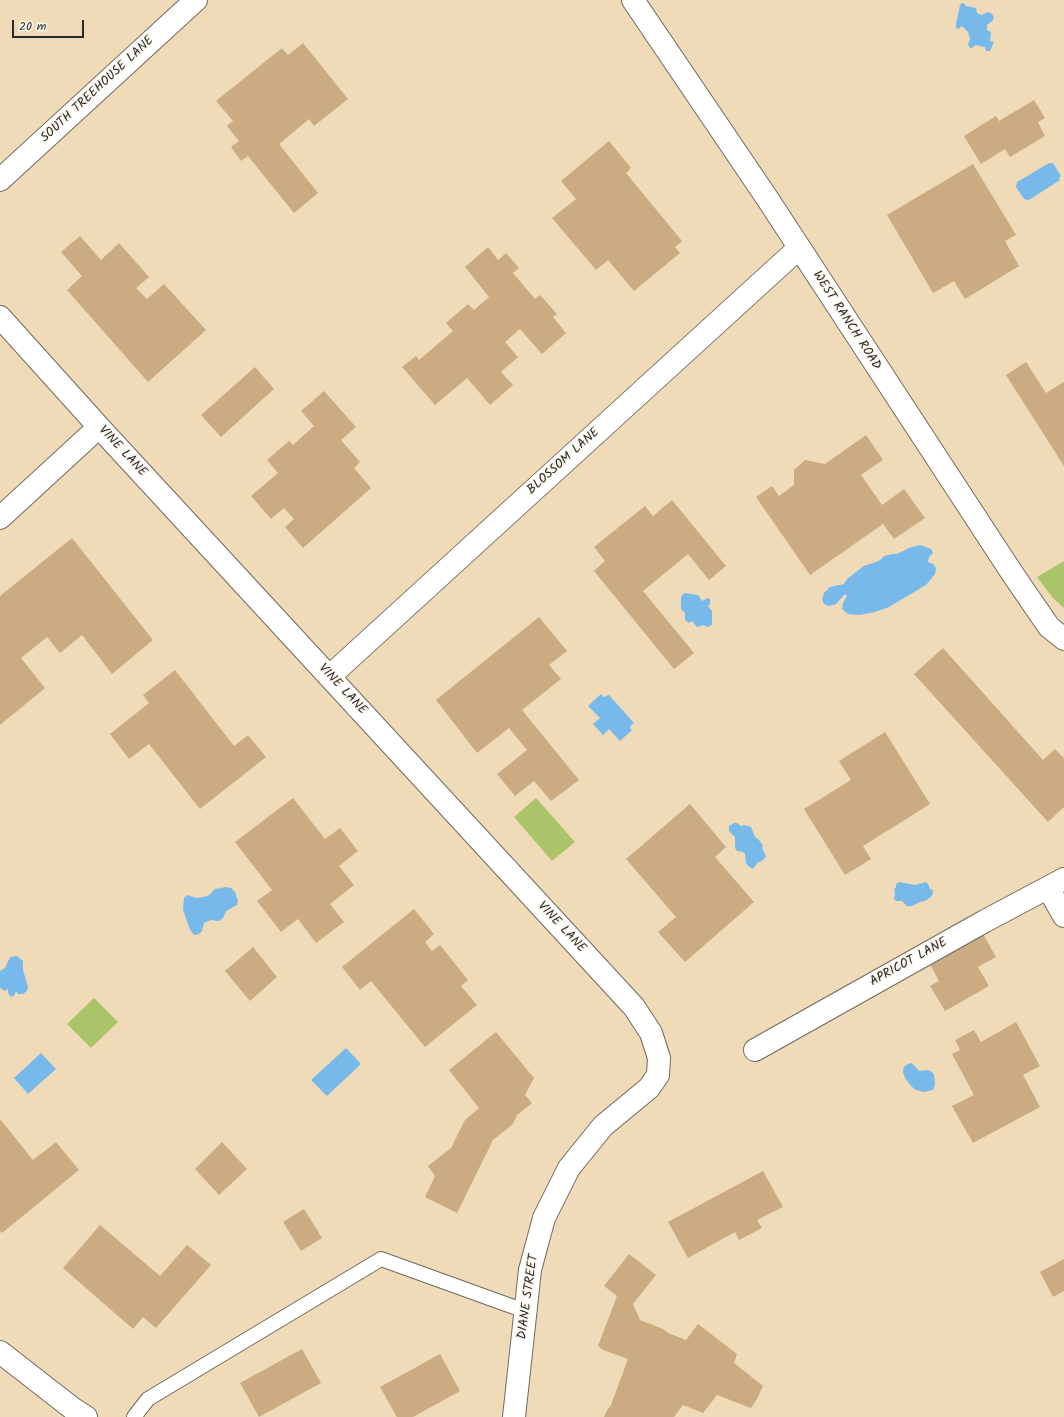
<!DOCTYPE html>
<html>
<head>
<meta charset="utf-8">
<style>
  body { margin:0 }
  #map { position:relative; width:1064px; height:1417px; overflow:hidden; background:#f0dbb9; font-family:Kalam,sans-serif }
  canvas { display:block }
  .scale { position:absolute; left:12px; top:20px; width:72px; height:18px; box-sizing:border-box; border:2px solid #2b2b2b; border-top:0; padding-left:5px; font-size:12px; line-height:14px; white-space:nowrap; color:#2b2b2b; -webkit-text-stroke:3px #fbf7ec; paint-order:stroke }
</style>
</head>
<body>
<div id="map">
<canvas width="1064" height="1417"></canvas>
<div class="scale">20 m</div>
</div>
<script>
const ctx = document.querySelector('canvas').getContext('2d');
ctx.lineJoin = 'round';
function fill(path, color) {
  ctx.fillStyle = color;
  ctx.fill(path, 'evenodd');
}
function poly(rows) {
  const path = new Path2D();
  for (const r of rows) {
    path.moveTo(r[0], r[1]);
    for (let i = 2; i < r.length; i += 2) path.lineTo(r[i], r[i + 1]);
  }
  return path;
}
function strokePath(path, color, width, dash) {
  ctx.strokeStyle = color;
  ctx.lineWidth = width;
  ctx.lineCap = dash ? 'butt' : 'round';
  ctx.setLineDash(dash || []);
  ctx.stroke(path);
}
function label(font, color, halo, rows, align = 'center') {
  ctx.font = font + ' Kalam,sans-serif';
  ctx.lineWidth = 3;
  ctx.setLineDash([]);
  ctx.textBaseline = 'middle';
  ctx.strokeStyle = halo;
  ctx.fillStyle = color;
  for (const [text, x, y, turn = 0] of rows) {
    ctx.save();
    ctx.translate(x, y);
    ctx.rotate((+turn || 0) * Math.PI / 180);
    ctx.textAlign = isNaN(turn) ? turn : align;
    if (halo) ctx.strokeText(text, 0, 0);
    ctx.fillText(text, 0, 0);
    ctx.restore();
  }
}
const green = poly([
  [1064,561,1064,608,1053,598,1037,577],
  [536,798,575,842,552,861,514,817],
  [94,998,118,1022,91,1048,67,1024]
]);
const water = poly([
  [962,3,964,3,966,6,976,8,977,13,981,15,988,12,992,14,994,17,993,20,987,25,987,30,991,32,990,41,994,42,990,51,986,51,985,47,975,45,972,48,970,48,968,44,970,39,968,32,962,26,958,29,956,28,956,24,960,5],
  [1049,163,1053,163,1061,176,1059,178,1060,180,1029,200,1024,199,1016,187,1017,182],
  [920,545,931,549,933,553,929,557,928,562,933,564,936,568,935,574,926,585,889,607,875,612,859,615,848,614,842,609,843,603,847,596,845,594,836,604,829,606,824,604,822,599,824,593,830,587,844,584,848,578,864,566,879,561,884,556,892,554,897,554,909,548],
  [684,593,698,595,702,601,708,598,710,599,710,604,708,606,712,611,712,625,707,627,704,625,697,627,692,621,689,623,685,620,685,613,681,609,681,597],
  [601,694,603,697,609,695,634,723,631,725,630,728,632,730,620,741,609,729,603,735,593,724,600,718,588,706],
  [734,823,737,823,741,826,745,825,751,827,755,837,759,840,763,846,762,848,766,856,765,858,760,862,758,862,753,869,748,866,746,863,745,854,743,852,737,851,735,848,735,837,729,831,729,826],
  [899,882,915,885,926,882,928,884,930,889,933,890,933,893,931,897,925,901,920,902,912,906,907,906,902,901,896,901,894,899,895,893,894,889,896,887,896,884],
  [226,887,231,888,235,892,238,901,237,905,226,911,223,918,219,921,211,920,204,923,202,931,199,934,194,935,190,930,183,910,184,898,187,895,197,898,208,896,215,889],
  [17,956,23,961,23,970,28,987,27,991,23,994,18,994,16,991,14,996,11,997,8,993,8,989,5,991,0,988,0,971,5,968,10,957],
  [346,1048,361,1064,327,1096,311,1080],
  [41,1053,56,1069,28,1094,14,1078],
  [912,1063,919,1071,928,1070,932,1072,934,1074,935,1085,933,1090,924,1092,916,1090,911,1086,905,1078,903,1072,904,1067,908,1064]
]);
const building = poly([
  [303,43,348,99,314,126,309,119,279,144,318,193,294,213,248,156,241,161,231,147,239,141,227,126,233,121,216,101,282,48,288,55],
  [1034,100,1045,118,1038,122,1045,136,1010,157,1005,149,981,164,964,136,996,116,999,121],
  [609,141,631,168,626,173,682,241,675,247,680,253,634,291,608,260,596,270,552,218,576,199,561,181],
  [973,164,1016,235,1005,241,1019,266,965,299,954,281,933,293,887,215],
  [80,236,101,260,119,243,149,277,136,288,147,299,164,284,206,330,148,382,67,290,82,276,61,252],
  [488,247,498,260,506,253,519,268,513,273,535,299,540,295,557,314,553,317,566,333,542,354,520,329,505,342,518,357,501,372,513,385,490,405,467,378,435,405,402,367,416,356,419,360,453,331,446,323,468,304,474,310,489,297,465,267],
  [1026,362,1046,393,1064,382,1064,466,1006,375],
  [255,367,274,389,221,437,201,415],
  [324,391,356,427,341,440,360,462,354,468,371,488,303,548,285,527,294,519,284,508,271,519,251,496,278,473,267,460,289,441,293,445,314,426,301,411],
  [866,435,883,460,861,475,882,505,904,489,925,518,894,539,883,524,810,575,756,497,772,486,779,496,794,485,794,470,805,460,825,464],
  [672,500,726,566,709,580,688,554,643,591,694,653,674,669,594,571,605,561,594,547,645,506,653,516],
  [72,538,153,640,112,674,82,635,60,653,47,637,21,658,45,688,0,725,0,596],
  [539,617,567,651,549,665,561,679,522,710,579,780,551,801,534,781,515,796,497,774,527,750,509,728,477,753,436,700],
  [943,648,1043,760,1055,749,1064,758,1064,807,1048,822,914,674],
  [175,670,234,746,248,735,266,757,200,809,149,744,129,759,110,734,149,703,143,695],
  [885,732,930,804,863,846,871,859,845,875,804,809,851,780,839,761],
  [293,798,325,839,340,828,358,851,339,866,354,885,330,904,344,922,316,943,298,919,281,932,257,901,272,890,235,842],
  [690,804,726,847,715,857,754,902,685,962,658,932,676,917,626,859],
  [414,909,434,934,425,942,432,951,440,945,468,980,461,986,477,1005,425,1047,371,981,360,990,342,967],
  [979,927,996,957,978,967,989,986,945,1011,930,986,939,981,926,957],
  [253,947,277,977,250,1001,225,971],
  [1016,1022,1040,1066,1023,1075,1040,1107,973,1143,952,1106,974,1095,952,1054,960,1050,955,1040,974,1030,981,1042],
  [496,1032,534,1078,525,1095,532,1103,517,1115,513,1124,493,1140,457,1213,425,1197,435,1176,428,1166,451,1148,465,1120,479,1108,449,1070],
  [0,1119,33,1160,56,1142,79,1170,2,1233,0,1231],
  [222,1142,247,1169,219,1195,195,1169],
  [763,1171,783,1207,757,1220,762,1228,739,1240,735,1232,688,1258,668,1222],
  [304,1209,322,1238,301,1251,283,1222],
  [100,1225,160,1276,187,1245,211,1265,156,1328,143,1317,133,1329,63,1268],
  [629,1254,656,1275,633,1304,640,1320,663,1329,668,1333,686,1340,698,1324,737,1354,734,1363,763,1386,757,1399,751,1408,717,1395,703,1413,683,1405,674,1417,604,1417,606,1412,611,1405,628,1359,603,1350,598,1346,617,1296,604,1286],
  [1064,1259,1064,1291,1053,1297,1040,1272],
  [302,1349,321,1383,259,1417,240,1383],
  [440,1354,460,1391,413,1417,397,1417,380,1387]
]);
const service = poly([
  [134,1417,148,1399,381,1259,525,1311]
]);
const minor = poly([
  [633,0,767,198,1012,573,1049,627,1064,639],
  [0,180,196,0],
  [0,317,99,427,634,1007,651,1033,659,1058,658,1075,649,1088,603,1126,569,1168,544,1218,530,1270,514,1417],
  [0,518,99,427],
  [330,676,799,248],
  [1048,888,1064,916],
  [755,1050,985,921,1064,879],
  [0,1352,72,1408,86,1417]
]);
const streetNames = [
  ["SOUTH TREEHOUSE LANE",98,90,-43],
  ["WEST RANCH ROAD",846,321,57],
  ["VINE LANE",122,452,47],
  ["BLOSSOM LANE",564,462,-42],
  ["VINE LANE",342,690,47],
  ["VINE LANE",561,928,47],
  ["APRICOT LANE",909,963,-29],
  ["DIANE STREET",529,1297,-82]
];
fill(green, '#acc469');
fill(water, '#78b9ec');
fill(building, '#caab82');
strokePath(service, '#70695d', 16);
strokePath(minor, '#70695d', 24);
strokePath(service, '#fff', 14);
strokePath(minor, '#fff', 22);
label('13px', '#2b2b2b', '#fbf7ec', streetNames);
</script>
</body>
</html>
